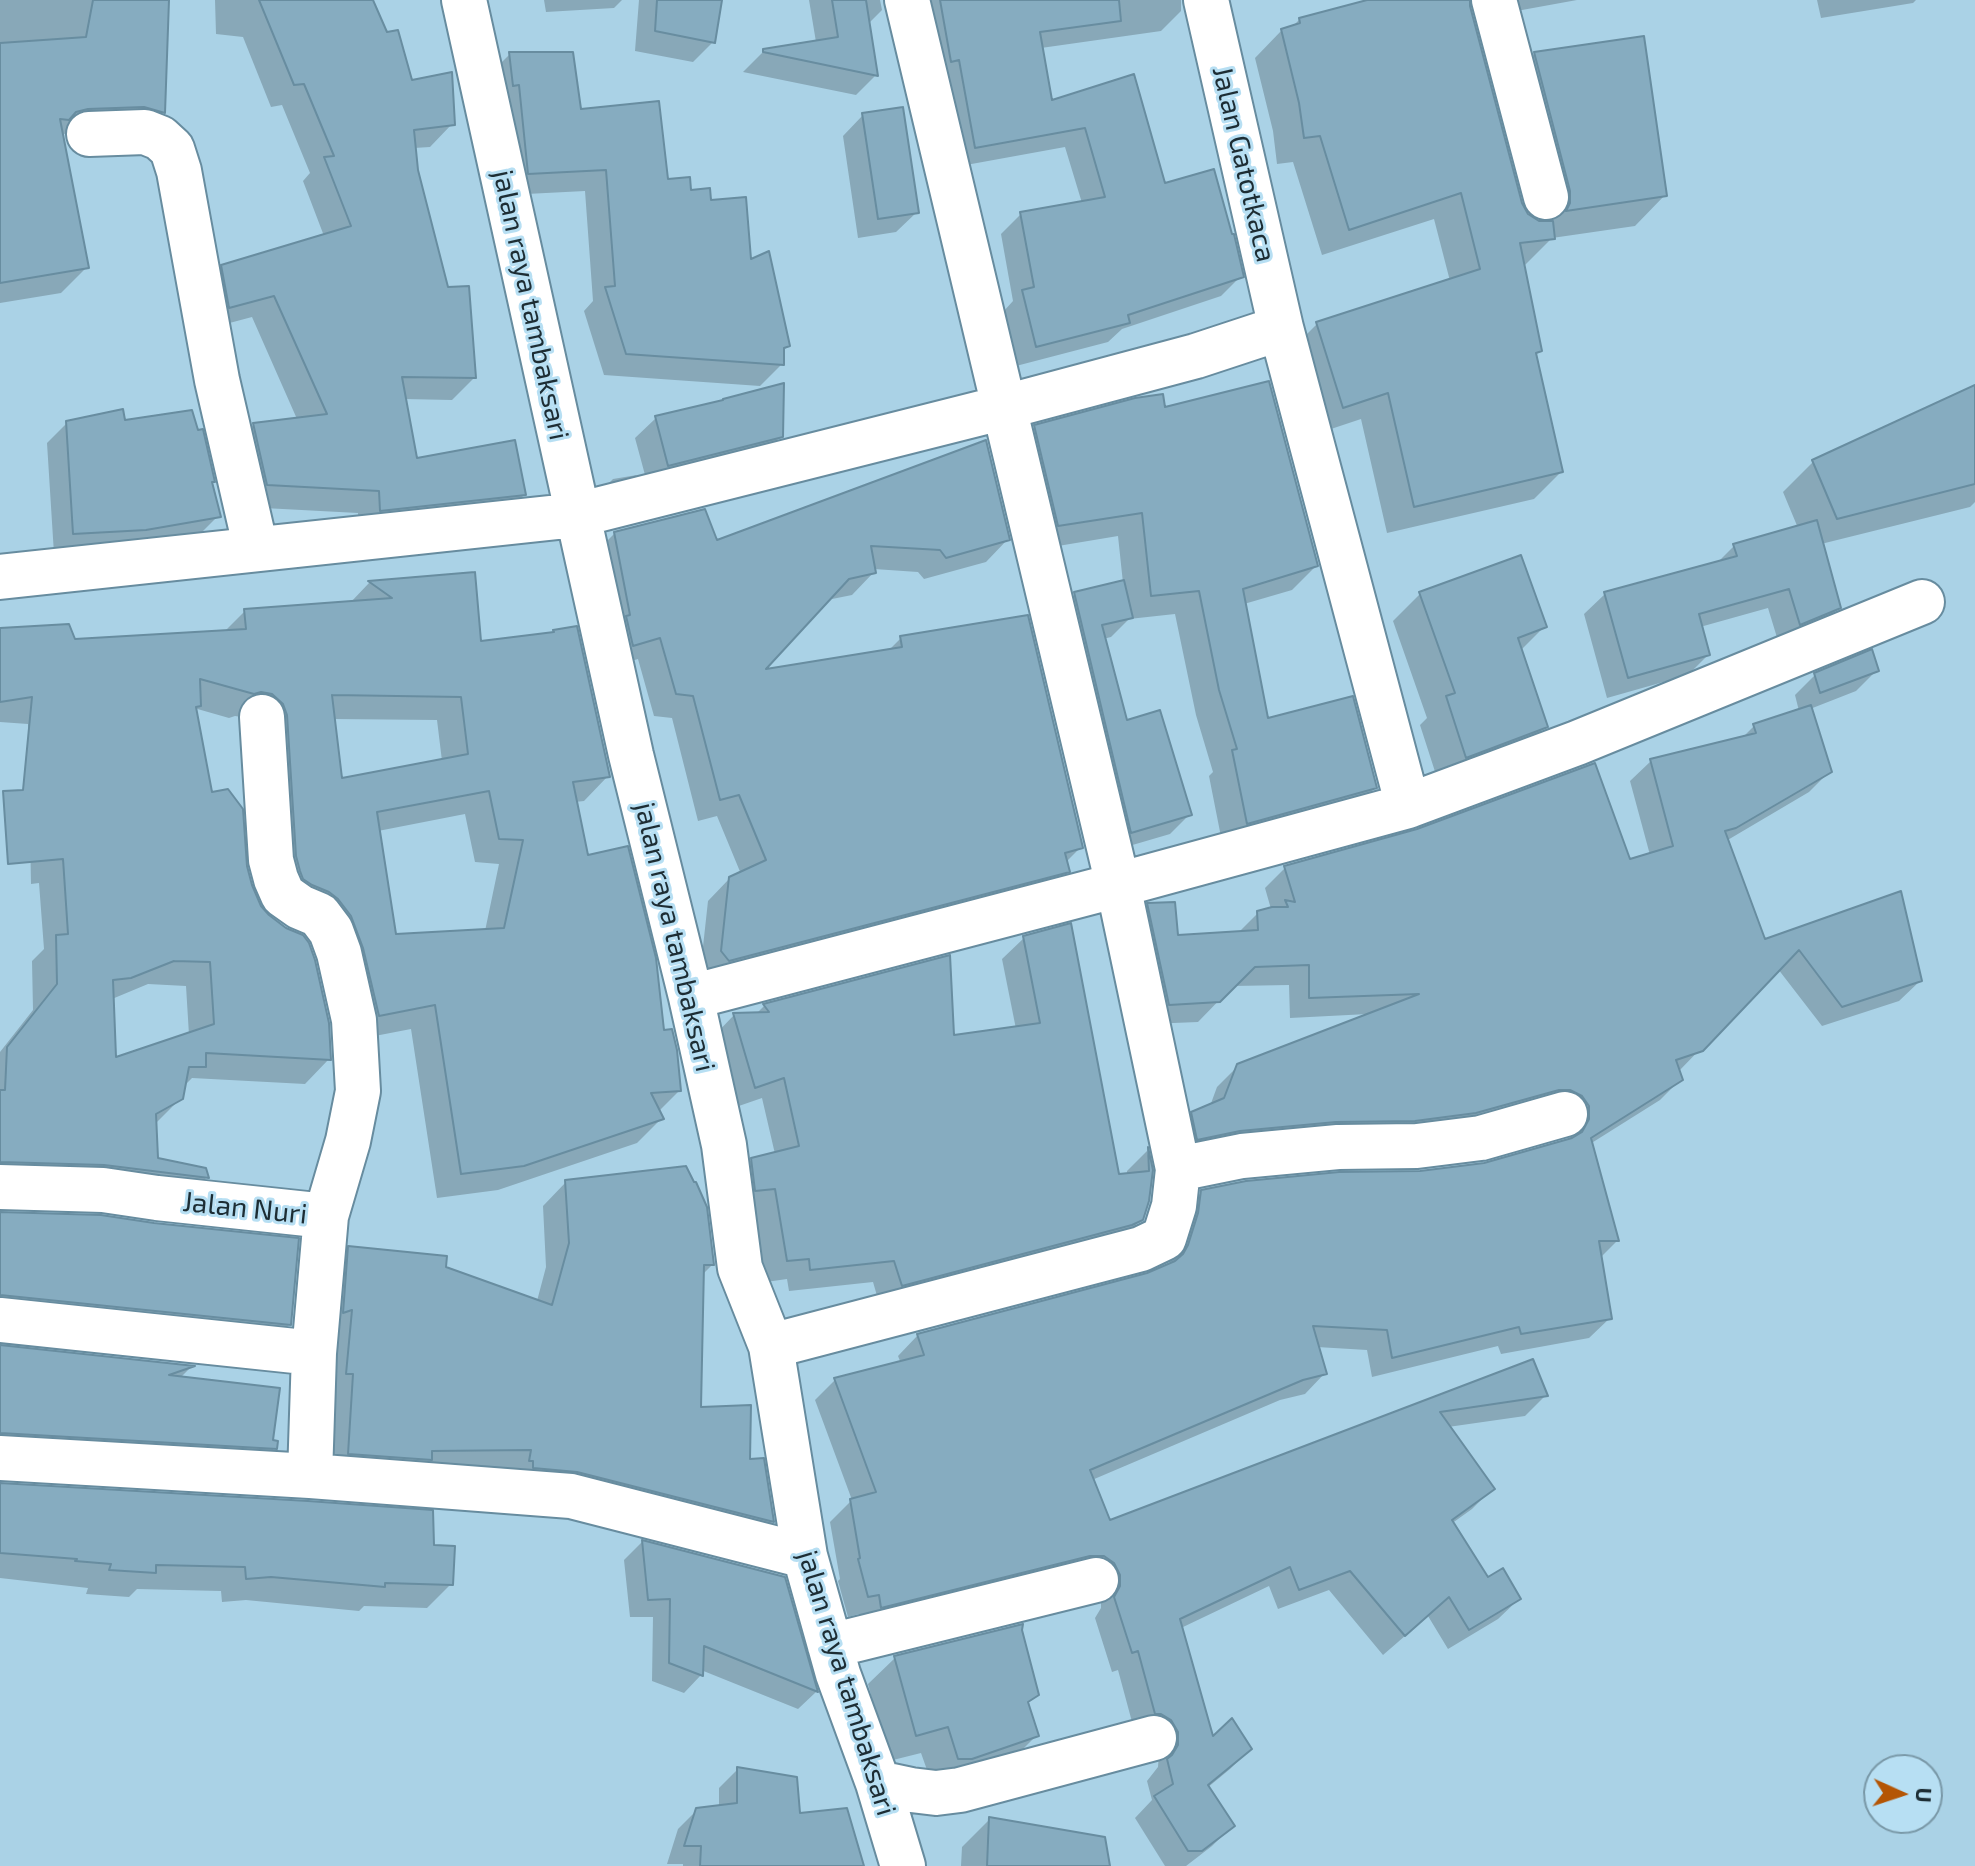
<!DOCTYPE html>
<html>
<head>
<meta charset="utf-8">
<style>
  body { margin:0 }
  #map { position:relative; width:1975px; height:1866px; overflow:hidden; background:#aad2e6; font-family:"Exo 2",sans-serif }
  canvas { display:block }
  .north { position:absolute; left:1863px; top:1754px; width:80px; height:80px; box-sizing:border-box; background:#b7dff3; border:2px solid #7998a7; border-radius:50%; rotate:93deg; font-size:22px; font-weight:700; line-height:32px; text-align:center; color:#1d2d34 }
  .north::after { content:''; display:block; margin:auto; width:28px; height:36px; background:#b45504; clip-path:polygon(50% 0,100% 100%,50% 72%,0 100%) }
</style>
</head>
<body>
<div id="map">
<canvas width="1975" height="1866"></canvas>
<div class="north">U</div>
</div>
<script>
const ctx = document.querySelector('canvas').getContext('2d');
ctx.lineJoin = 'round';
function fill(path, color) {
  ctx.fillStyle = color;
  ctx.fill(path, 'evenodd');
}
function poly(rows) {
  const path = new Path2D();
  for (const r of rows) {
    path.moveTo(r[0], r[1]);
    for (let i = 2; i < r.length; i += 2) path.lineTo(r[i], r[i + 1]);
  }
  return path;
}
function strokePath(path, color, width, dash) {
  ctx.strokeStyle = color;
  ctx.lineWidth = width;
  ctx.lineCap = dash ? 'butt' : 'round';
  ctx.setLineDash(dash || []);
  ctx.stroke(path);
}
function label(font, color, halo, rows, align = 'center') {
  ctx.font = font + ' "Exo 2",sans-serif';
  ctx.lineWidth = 6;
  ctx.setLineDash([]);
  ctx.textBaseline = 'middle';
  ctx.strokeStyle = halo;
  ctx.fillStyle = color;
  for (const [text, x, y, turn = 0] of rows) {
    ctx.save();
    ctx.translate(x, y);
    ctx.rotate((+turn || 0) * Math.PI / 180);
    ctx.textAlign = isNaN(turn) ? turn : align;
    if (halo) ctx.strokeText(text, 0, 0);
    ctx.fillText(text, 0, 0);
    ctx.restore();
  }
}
const shadow = poly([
  [0,0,158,0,163,112,138,138,118,132,61,134,87,267,61,293,0,303],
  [215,0,371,0,410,82,452,124,430,147,414,148,416,170,447,289,474,378,452,400,404,399,415,460,524,495,502,517,358,532,358,513,245,507,231,447,253,425,297,419,252,317,207,329,200,289,223,267,324,236,303,181,310,173,282,105,271,107,243,37,216,34],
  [544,0,622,0,614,8,546,12],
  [639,0,720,0,713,42,693,62,635,51],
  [809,0,880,0,882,10,868,24,876,75,856,95,743,72,764,51,816,42],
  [928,0,1181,0,1181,11,1161,31,1041,48,1051,102,1164,185,1241,276,1221,296,1122,329,1108,342,1016,366,1003,312,1013,301,1001,234,1021,214,1082,203,1065,147,955,167],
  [1374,0,1577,0,1489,16,1474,2,1468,2,1520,204,1526,215,1541,225,1504,84,1534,54,1665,195,1635,226,1552,238,1525,265,1522,266,1540,351,1534,356,1561,472,1534,499,1387,533,1361,419,1316,434,1290,351,1317,324,1450,281,1434,219,1322,255,1293,162,1277,164,1273,131,1255,58,1282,30,1292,27,1300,19],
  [1817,0,1916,0,1913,3,1821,18],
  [510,54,666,181,709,202,788,346,782,352,782,364,760,386,604,375,584,311,593,301,585,191,507,195,488,76],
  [863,115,917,212,896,232,858,238,843,136],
  [1975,387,1975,502,1970,507,1821,544,1839,607,1819,628,1779,644,1768,608,1700,627,1708,655,1688,675,1607,698,1584,614,1605,594,1717,563,1734,546,1798,528,1783,492,1813,462],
  [1163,409,1316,566,1292,590,1244,604,1266,721,1375,788,1351,812,1223,847,1209,776,1213,772,1196,715,1175,614,1129,619,1111,637,1103,639,1125,723,1189,815,1170,834,1112,851,1056,614,1075,594,1123,583,1118,536,1034,550,1011,451,1035,427],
  [656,418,781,436,761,457,648,486,635,438],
  [124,422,213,482,210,485,218,516,198,536,54,554,47,443,67,423],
  [637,475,631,482,603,489,613,479],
  [615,533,716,542,1008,539,986,562,924,579,918,572,874,569,874,572,852,595,827,600,761,672,888,651,901,638,1081,847,1065,863,1068,871,1046,893,700,974,708,901,730,878,741,874,717,816,698,821,672,718,654,716,638,659,611,667,592,556],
  [473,574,479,643,608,776,584,801,575,802,586,858,662,1032,679,1091,658,1112,661,1119,637,1143,498,1190,437,1198,411,1029,354,1040,305,916,248,718,235,716,229,718,194,708,210,794,245,866,250,886,329,1059,305,1084,192,1078,183,1087,181,1098,155,1124,156,1160,204,1170,206,1178,182,1202,0,1186,0,1052,33,1010,32,961,44,949,39,883,31,884,28,724,0,722,0,630,74,641,224,632,245,611,350,603,369,583],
  [333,719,437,720,442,761,340,780],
  [465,814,475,862,499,864,485,931,394,936,378,831],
  [148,984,186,986,189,1035,114,1060,112,999],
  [1420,594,1544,627,1520,651,1545,727,1518,754,1439,784,1420,725,1427,718,1393,621],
  [1877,670,1856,691,1810,709,1830,771,1809,792,1726,841,1764,942,1899,894,1920,981,1899,1001,1822,1026,1778,969,1678,1072,1681,1079,1660,1100,1590,1144,1617,1241,1600,1258,1610,1318,1589,1338,1501,1354,1498,1346,1372,1377,1367,1350,1317,1347,1325,1373,1305,1394,1280,1400,1092,1480,1109,1523,1532,1362,1546,1395,1525,1416,1448,1427,1492,1489,1472,1509,1451,1524,1488,1579,1519,1599,1498,1619,1448,1649,1428,1616,1383,1655,1329,1590,1278,1609,1269,1586,1181,1628,1212,1740,1250,1749,1230,1769,1207,1788,1232,1826,1212,1846,1186,1866,1165,1866,1135,1818,1152,1800,1147,1781,1158,1767,1159,1753,1135,1733,1118,1670,1112,1672,1095,1618,1101,1608,1101,1596,861,1627,859,1614,848,1617,838,1581,840,1579,830,1522,852,1500,815,1400,835,1380,900,1361,898,1356,918,1335,1148,1275,1169,1265,1178,1235,1181,1212,1202,1192,1420,1173,1484,1165,1569,1141,1570,1129,1177,1159,1172,1134,1193,1113,1210,1106,1217,1087,1238,1066,1368,1014,1290,1018,1289,985,1233,986,1198,1022,1149,1024,1128,926,1148,905,1176,937,1238,933,1258,913,1271,909,1265,888,1286,867,1628,862,1650,855,1630,781,1651,761,1741,739,1754,726,1799,711,1795,695,1815,675],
  [1024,938,1118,1176,1127,1175,1127,1171,1147,1151,1151,1170,1142,1219,1119,1241,880,1306,873,1282,789,1291,787,1279,766,1282,754,1210,730,1181,752,1159,775,1154,762,1098,733,1108,713,1037,734,1015,755,1015,764,1006,948,958,952,1037,1016,1029,1002,959],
  [566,1182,712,1265,702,1275,698,1410,748,1461,762,1460,772,1522,749,1545,325,1477,326,1272,349,1249,444,1269,537,1301,546,1267,543,1206],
  [0,1214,289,1325,265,1349,0,1321],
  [0,1347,191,1367,180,1378,271,1442,275,1448,250,1473,0,1458],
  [0,1485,432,1547,451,1584,427,1608,364,1606,359,1611,246,1600,222,1602,221,1591,137,1589,129,1597,86,1594,88,1588,0,1578],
  [642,1542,783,1578,816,1692,798,1709,701,1670,701,1675,684,1693,652,1681,653,1617,630,1617,624,1560],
  [895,1658,1037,1694,1027,1704,1037,1735,1010,1762,932,1784,921,1753,889,1761,868,1684],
  [738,1769,798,1815,862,1866,683,1866,683,1864,667,1864,678,1829,697,1810,719,1807,719,1788],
  [990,1819,1108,1866,961,1866,962,1847]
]);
const building = poly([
  [93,0,169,0,165,113,144,107,88,109,76,112,69,120,60,119,89,268,0,283,0,43,86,37,93,0],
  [259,0,373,0,387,32,398,30,412,80,452,72,455,125,414,130,418,170,448,287,469,286,476,378,402,377,417,458,515,440,526,495,380,511,379,491,267,485,253,423,327,414,274,296,229,308,221,265,351,226,324,157,334,156,304,84,294,85,259,0],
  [657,0,722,0,715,43,655,31,657,0],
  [832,0,866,0,878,76,763,52,763,49,838,37,832,0],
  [940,0,1119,0,1121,21,1040,32,1052,100,1134,74,1165,183,1214,169,1232,234,1234,234,1244,277,1128,315,1130,323,1036,347,1022,290,1034,287,1020,212,1105,197,1085,128,975,148,959,60,951,62,940,0],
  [1367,0,1470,0,1470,6,1522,203,1528,214,1539,221,1553,221,1555,239,1520,243,1542,351,1536,353,1563,472,1414,507,1388,393,1343,408,1316,322,1480,269,1461,193,1349,230,1320,136,1304,138,1299,103,1281,29,1300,23,1299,18,1367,0],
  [1644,36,1667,196,1566,211,1570,203,1570,191,1534,52,1644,36],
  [509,52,573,52,581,109,659,101,668,179,690,177,691,190,710,188,711,200,746,197,751,259,769,251,790,346,784,348,784,365,626,354,605,287,615,286,606,170,528,174,519,85,513,86,509,52],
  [903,107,919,213,878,219,862,113,903,107],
  [1269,381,1318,566,1243,589,1268,718,1353,696,1377,788,1247,824,1232,750,1237,749,1219,690,1199,591,1151,596,1142,513,1058,526,1034,425,1135,398,1163,394,1165,407,1269,381],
  [784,383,783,437,668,466,655,416,723,400,723,399,784,383],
  [1975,385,1975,484,1837,519,1812,460,1975,385],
  [123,409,125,420,192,410,198,430,203,429,215,482,212,482,221,517,146,530,73,534,66,421,123,409],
  [986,440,1010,540,946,558,940,550,871,546,876,573,849,579,766,669,902,647,900,636,1028,615,1083,848,1065,853,1070,872,729,961,721,951,729,877,766,860,739,795,720,800,693,696,676,694,660,638,633,646,626,616,630,615,614,532,705,509,717,540,986,440],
  [1817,520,1841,608,1800,625,1789,589,1699,614,1710,655,1628,678,1604,592,1737,556,1733,544,1817,520],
  [1521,555,1547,627,1518,638,1548,727,1466,758,1446,696,1455,693,1419,592,1521,555],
  [475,572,481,641,554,632,553,630,577,626,610,777,573,782,588,855,628,846,656,958,664,1030,672,1029,677,1050,681,1091,651,1093,664,1119,524,1166,461,1174,435,1005,379,1016,363,948,351,916,338,899,329,892,312,885,303,879,300,871,296,856,287,715,283,704,272,694,261,692,254,694,200,679,201,706,196,707,212,792,228,789,243,809,247,866,252,885,261,906,269,915,286,928,303,935,309,943,315,960,329,1023,331,1060,206,1053,206,1067,189,1067,183,1099,156,1114,158,1158,206,1168,209,1178,104,1165,0,1162,0,1090,5,1090,7,1047,57,984,56,935,68,934,63,859,8,864,3,791,23,790,32,697,0,702,0,628,69,624,75,639,246,629,244,609,392,598,368,581,475,572],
  [332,695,461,697,468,754,342,778,332,695],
  [489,791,499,839,523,840,504,928,396,934,377,812,489,791],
  [174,961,210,962,214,1024,116,1057,113,980,131,978,174,961],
  [1124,580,1133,618,1102,625,1127,720,1160,710,1192,815,1131,833,1074,592,1124,580],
  [1872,649,1879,671,1820,693,1814,673,1872,649],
  [1811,705,1832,772,1736,828,1725,831,1765,939,1901,891,1922,981,1842,1007,1799,950,1703,1051,1676,1060,1683,1080,1591,1138,1619,1241,1599,1241,1612,1319,1521,1334,1519,1327,1392,1358,1387,1330,1313,1326,1327,1374,1303,1380,1090,1470,1110,1520,1533,1359,1548,1396,1440,1412,1495,1489,1452,1520,1488,1577,1503,1568,1521,1599,1469,1630,1449,1597,1405,1636,1350,1571,1299,1590,1290,1567,1180,1619,1213,1736,1232,1718,1252,1749,1208,1785,1235,1826,1202,1851,1188,1851,1154,1796,1173,1784,1167,1759,1172,1755,1178,1745,1178,1732,1171,1720,1161,1714,1155,1714,1138,1651,1132,1653,1114,1597,1120,1586,1120,1575,1114,1563,1104,1556,1090,1556,881,1608,879,1595,868,1597,858,1559,860,1558,850,1499,876,1492,834,1378,924,1355,917,1334,1147,1273,1175,1261,1183,1254,1188,1245,1198,1213,1201,1190,1246,1181,1339,1172,1420,1171,1484,1163,1572,1138,1582,1132,1589,1119,1589,1106,1582,1096,1570,1090,1559,1090,1476,1113,1415,1121,1336,1122,1240,1131,1197,1140,1191,1112,1224,1098,1237,1064,1419,994,1309,998,1309,965,1255,967,1220,1002,1169,1005,1147,903,1175,902,1178,935,1258,930,1257,911,1272,907,1288,907,1285,900,1295,902,1284,866,1417,829,1595,763,1630,859,1673,846,1650,759,1756,733,1753,724,1811,705],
  [1071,923,1119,1174,1149,1171,1148,1147,1153,1170,1149,1201,1143,1220,1132,1225,902,1286,894,1261,810,1270,809,1259,787,1261,775,1189,755,1191,751,1158,799,1146,784,1078,755,1088,733,1013,769,1012,763,1004,950,955,954,1035,1040,1023,1023,936,1071,923],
  [686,1166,694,1182,696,1182,707,1207,714,1265,704,1265,701,1407,751,1405,750,1459,764,1458,774,1522,577,1472,533,1468,533,1461,529,1461,531,1450,432,1451,432,1460,348,1454,353,1374,346,1374,352,1310,343,1313,348,1246,447,1256,446,1267,552,1305,569,1243,565,1180,686,1166],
  [0,1212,101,1215,154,1223,299,1238,291,1325,0,1295,0,1212],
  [0,1345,195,1366,169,1375,280,1388,273,1440,278,1441,277,1449,0,1433,0,1345],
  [0,1483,308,1501,433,1510,434,1545,455,1546,453,1585,385,1583,385,1587,271,1577,246,1579,245,1567,156,1565,156,1573,109,1570,111,1564,75,1561,77,1559,0,1553,0,1483],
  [642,1540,785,1577,818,1692,704,1646,703,1676,669,1663,670,1599,648,1600,642,1540],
  [1023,1624,1022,1630,1039,1695,1028,1702,1039,1736,972,1759,958,1759,948,1727,916,1736,894,1656,1023,1624],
  [737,1767,797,1777,800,1813,847,1808,864,1866,700,1866,701,1846,684,1846,696,1808,737,1803,737,1767],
  [989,1817,1105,1837,1110,1866,987,1866,989,1817]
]);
const minor = poly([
  [464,0,631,755,691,997,724,1145,740,1268,771,1346,805,1556,838,1674,878,1783,903,1866],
  [907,0,1118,885,1178,1169],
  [1206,0,1281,328,1408,806],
  [1494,0,1546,197],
  [89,134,145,132,160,138,172,149,179,171,217,380,256,549],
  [0,577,577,515,1005,407,1196,356,1281,328],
  [262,717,271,860,276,879,283,895,300,907,319,915,331,931,339,953,354,1020,358,1091,348,1141,326,1216],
  [691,997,1118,885,1408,806,1577,743,1922,602],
  [0,1187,103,1190,157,1198,326,1216,314,1353,310,1476],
  [0,1320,314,1353],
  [771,1346,1141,1249,1164,1238,1174,1206,1178,1169,1242,1156,1338,1147,1417,1146,1481,1138,1565,1114],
  [0,1458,310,1476,571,1496,805,1556],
  [830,1646,1096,1580],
  [878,1783,911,1790,936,1793,960,1790,1154,1738]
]);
const streetNames = [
  ["Jalan Gatotkaca",1244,164,77],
  ["jalan raya tambaksari",531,305,78],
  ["jalan raya tambaksari",675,937,77],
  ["Jalan Nuri",245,1208,6],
  ["jalan raya tambaksari",847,1683,73]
];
fill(shadow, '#0003');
fill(building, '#86acc0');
strokePath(building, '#688da0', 2);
strokePath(minor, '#678c9f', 48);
strokePath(minor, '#fff', 44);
label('28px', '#1d2d34', '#b7dff3', streetNames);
</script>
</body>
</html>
